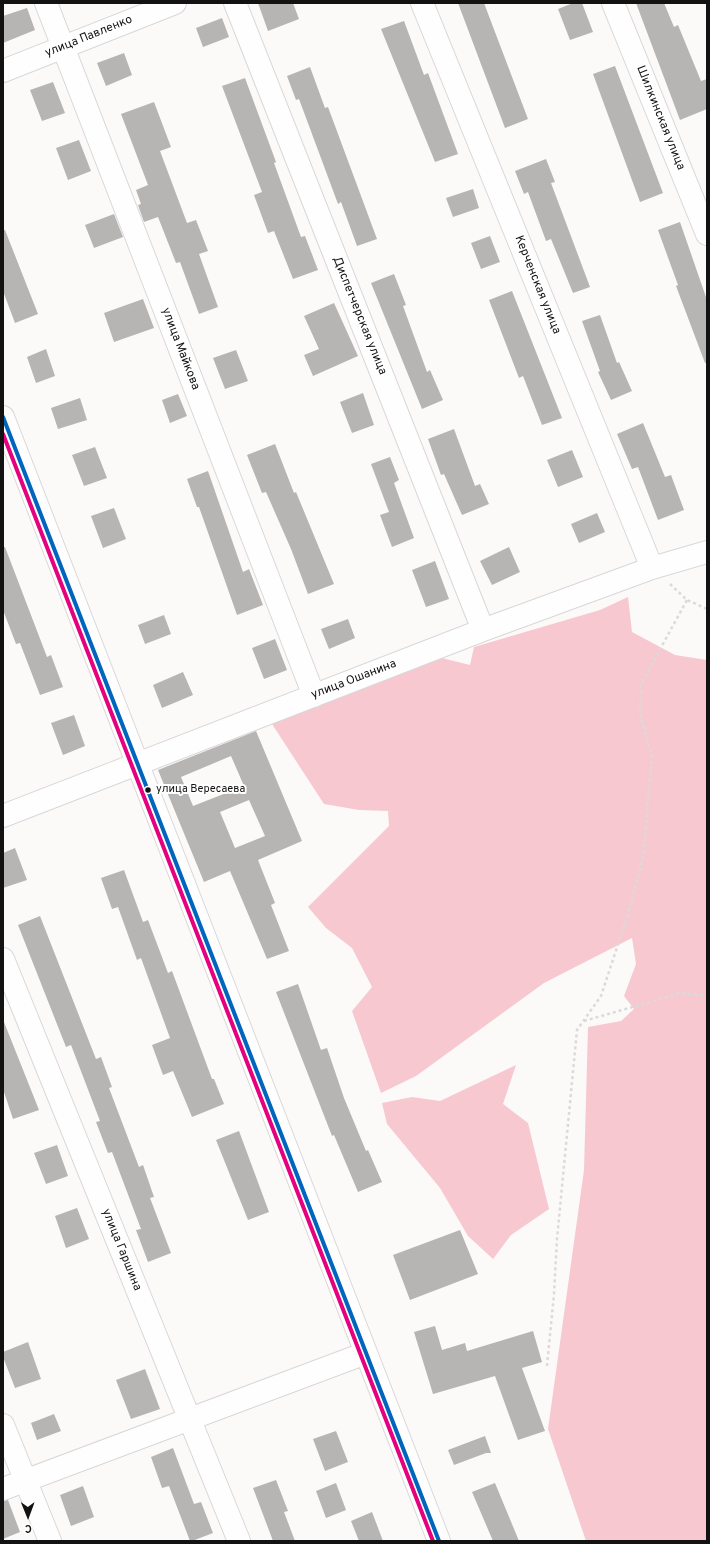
<!DOCTYPE html>
<html>
<head>
<meta charset="utf-8">
<style>
  body { margin:0 }
  #map { position:relative; width:710px; height:1544px; overflow:hidden; background:#fcf9f9; font-family:Overpass,sans-serif }
  canvas { display:block }
  .frame { position:absolute; inset:0; border:4px solid #131212; pointer-events:none }
  .north { position:absolute; left:8px; top:1496px; width:40px; height:40px; -webkit-text-stroke:3px #fff; paint-order:stroke; rotate:179deg; font-size:11px; font-weight:700; line-height:16px; text-align:center; color:#131212 }
  .north::after { content:''; display:block; margin:auto; width:14px; height:18px; background:#131212; clip-path:polygon(50% 0,100% 100%,50% 72%,0 100%) }
</style>
</head>
<body>
<div id="map">
<canvas width="710" height="1544"></canvas>
<div class="frame"></div>
<div class="north">С</div>
</div>
<script>
const ctx = document.querySelector('canvas').getContext('2d');
ctx.lineJoin = 'round';
function fill(path, color) {
  ctx.fillStyle = color;
  ctx.fill(path, 'evenodd');
}
function poly(rows) {
  const path = new Path2D();
  for (const r of rows) {
    path.moveTo(r[0], r[1]);
    for (let i = 2; i < r.length; i += 2) path.lineTo(r[i], r[i + 1]);
  }
  return path;
}
function strokePath(path, color, width, dash) {
  ctx.strokeStyle = color;
  ctx.lineWidth = width;
  ctx.lineCap = dash ? 'butt' : 'round';
  ctx.setLineDash(dash || []);
  ctx.stroke(path);
}
function label(font, color, halo, rows, align = 'center') {
  ctx.font = font + ' Overpass,sans-serif';
  ctx.lineWidth = 4;
  ctx.setLineDash([]);
  ctx.textBaseline = 'middle';
  ctx.strokeStyle = halo;
  ctx.fillStyle = color;
  for (const [text, x, y, turn = 0] of rows) {
    ctx.save();
    ctx.translate(x, y);
    ctx.rotate((+turn || 0) * Math.PI / 180);
    ctx.textAlign = isNaN(turn) ? turn : align;
    if (halo) ctx.strokeText(text, 0, 0);
    ctx.fillText(text, 0, 0);
    ctx.restore();
  }
}
const forest = poly([
  [628,597,632,632,675,655,707,660,707,1541,586,1541,548,1429,584,1170,588,1027,621,1021,634,1009,624,996,636,964,632,938,544,983,416,1076,381,1093,352,1011,372,987,352,948,326,928,308,907,389,826,388,811,359,810,324,804,272,724,442,658,470,665,474,647,600,610],
  [516,1065,503,1104,528,1123,549,1209,511,1235,493,1259,468,1236,440,1188,387,1124,382,1103,412,1097,440,1101]
]);
const building = poly([
  [258,3,293,3,299,19,268,31],
  [458,3,484,3,528,119,505,128],
  [573,3,582,3,593,32,570,40,558,9],
  [636,3,664,3,674,27,678,25,701,81,707,79,707,109,680,120],
  [27,8,35,30,3,43,3,16],
  [222,18,229,37,203,47,196,28],
  [404,21,424,75,428,73,458,154,435,162,381,29],
  [124,53,132,75,106,86,97,63],
  [615,66,663,193,640,202,593,74],
  [310,67,325,108,328,107,377,239,357,246,341,202,338,204,299,99,296,100,287,76],
  [245,78,276,162,274,163,301,237,305,236,318,270,293,279,274,231,268,233,254,195,262,192,222,86],
  [53,82,65,113,42,121,30,90],
  [154,102,171,147,160,151,187,223,196,220,208,251,199,254,218,307,199,314,180,262,176,263,158,217,144,222,138,205,141,204,136,190,148,185,121,114],
  [79,140,91,171,68,180,56,148],
  [546,159,555,182,551,183,590,287,573,293,551,239,546,241,528,192,524,194,515,171],
  [473,189,479,208,453,217,446,198],
  [114,214,123,237,94,248,85,225],
  [680,222,707,300,707,363,705,363,676,286,678,285,658,230],
  [3,230,5,230,38,314,15,323,3,291],
  [490,236,500,262,481,269,471,243],
  [394,274,406,305,403,306,427,372,430,370,443,400,422,409,371,283],
  [512,291,562,418,542,425,523,376,519,378,489,300],
  [143,299,154,328,114,342,104,313],
  [334,303,358,356,313,376,304,355,319,349,304,316],
  [600,315,617,363,619,362,632,391,611,400,598,372,600,371,582,321],
  [46,349,55,376,36,383,27,357],
  [236,350,248,381,225,389,213,358],
  [363,393,374,425,352,433,340,402],
  [178,394,187,416,170,423,162,400],
  [80,398,87,420,58,429,51,408],
  [643,423,665,477,671,475,684,510,658,520,638,467,632,469,617,434],
  [454,429,475,486,480,484,489,504,462,515,444,474,441,475,428,439],
  [275,444,294,493,296,492,334,584,308,594,291,549,266,492,262,493,247,455],
  [95,447,107,478,84,486,72,455],
  [572,450,583,477,558,487,547,460],
  [390,457,399,480,394,483,414,538,392,547,380,515,389,512,371,464],
  [208,471,243,572,249,569,263,605,237,615,199,507,197,507,187,479],
  [114,508,126,539,103,548,91,516],
  [597,513,605,532,579,543,571,524],
  [3,547,5,547,47,657,51,655,63,687,40,695,20,643,16,644,3,610],
  [509,547,520,572,492,585,480,561],
  [435,561,449,599,426,607,412,570],
  [164,615,171,634,145,644,138,625],
  [348,619,355,638,329,649,321,629],
  [275,639,287,670,264,679,252,648],
  [183,672,193,695,162,708,153,685],
  [74,715,85,746,63,755,51,723],
  [256,731,302,841,258,860,275,903,271,905,289,951,267,959,230,871,204,882,158,770],
  [231,756,244,786,193,806,181,777],
  [249,800,265,836,235,848,220,812],
  [15,848,27,880,3,888,3,853],
  [124,870,143,922,148,920,168,973,172,971,212,1079,214,1079,224,1104,192,1117,173,1071,163,1075,152,1045,170,1038,141,958,137,960,118,907,112,909,101,878],
  [40,916,96,1059,101,1057,112,1087,109,1088,139,1167,143,1165,154,1197,150,1198,171,1253,148,1262,136,1230,141,1229,112,1152,108,1153,96,1122,100,1121,71,1045,66,1047,18,925],
  [298,984,321,1050,327,1048,344,1098,366,1151,368,1150,382,1182,358,1192,334,1135,332,1136,276,992],
  [3,1022,4,1022,39,1110,13,1119,3,1089],
  [239,1131,269,1212,248,1220,216,1140],
  [57,1145,68,1176,46,1184,34,1153],
  [77,1208,89,1239,66,1248,55,1216],
  [460,1230,478,1274,410,1300,393,1255],
  [435,1326,442,1350,465,1343,467,1351,533,1331,542,1362,522,1368,545,1431,518,1440,495,1376,433,1394,414,1332],
  [28,1342,41,1379,15,1388,3,1357,3,1352],
  [145,1369,160,1409,131,1419,116,1380],
  [54,1414,61,1431,37,1440,31,1423],
  [336,1431,348,1462,325,1471,313,1439],
  [485,1436,491,1453,486,1453,454,1465,448,1450],
  [173,1448,194,1504,201,1502,213,1533,192,1541,190,1541,169,1486,162,1488,151,1457],
  [276,1480,288,1511,284,1512,295,1541,273,1541,253,1488],
  [336,1483,346,1510,326,1518,316,1491],
  [495,1483,519,1541,493,1541,472,1492],
  [83,1486,94,1517,71,1526,60,1495],
  [8,1500,20,1532,3,1539,3,1501],
  [372,1512,383,1541,359,1541,351,1521]
]);
const path = poly([
  [670,584,687,600,707,609],
  [584,1021,681,993,707,996],
  [547,1366,554,1294,557,1239,577,1030,601,996,628,914,643,858,652,756,640,715,641,684,687,600]
]);
const minor = poly([
  [46,3,314,696],
  [235,3,483,630],
  [422,3,652,568],
  [613,3,707,234],
  [3,71,175,3],
  [3,417,439,1541],
  [3,816,483,630,652,568,707,552],
  [3,959,239,1541],
  [3,1425,50,1541],
  [3,1489,366,1353]
]);
const bus1 = poly([
  [3,417,439,1541]
]);
const bus2 = poly([
  [3,434,433,1541]
]);
const markers = [
  [148,790,3.5,"#131212"]
];
const busNames = [
  ["улица Вересаева",156,790]
];
const streetNames = [
  ["улица Павленко",89,37,-22],
  ["Шилкинская улица",660,118,68],
  ["Керченская улица",537,285,68],
  ["Диспетчерская улица",359,316,68],
  ["улица Майкова",180,349,69],
  ["улица Ошанина",354,680,-21],
  ["улица Гаршина",121,1250,68]
];
fill(forest, '#f8c8d1');
fill(building, '#b7b4b4');
strokePath(minor, '#d9d7d7', 24);
strokePath(path, '#dbdada', 2.5, [3, 3]);
strokePath(minor, '#fffefe', 22);
strokePath(bus1, '#0065bd', 4);
strokePath(bus2, '#e5007d', 4);
for (const [x, y, r, color] of markers) {
  const dot = new Path2D();
  dot.arc(x, y, r, 0, 2 * Math.PI);
  ctx.fillStyle = color;
  ctx.fill(dot);
  strokePath(dot, '#fff', 1.5);
}
label('11px', '#131212', '#fff', busNames, 'left');
label('12px', '#131212', '#fff', streetNames);
</script>
</body>
</html>
